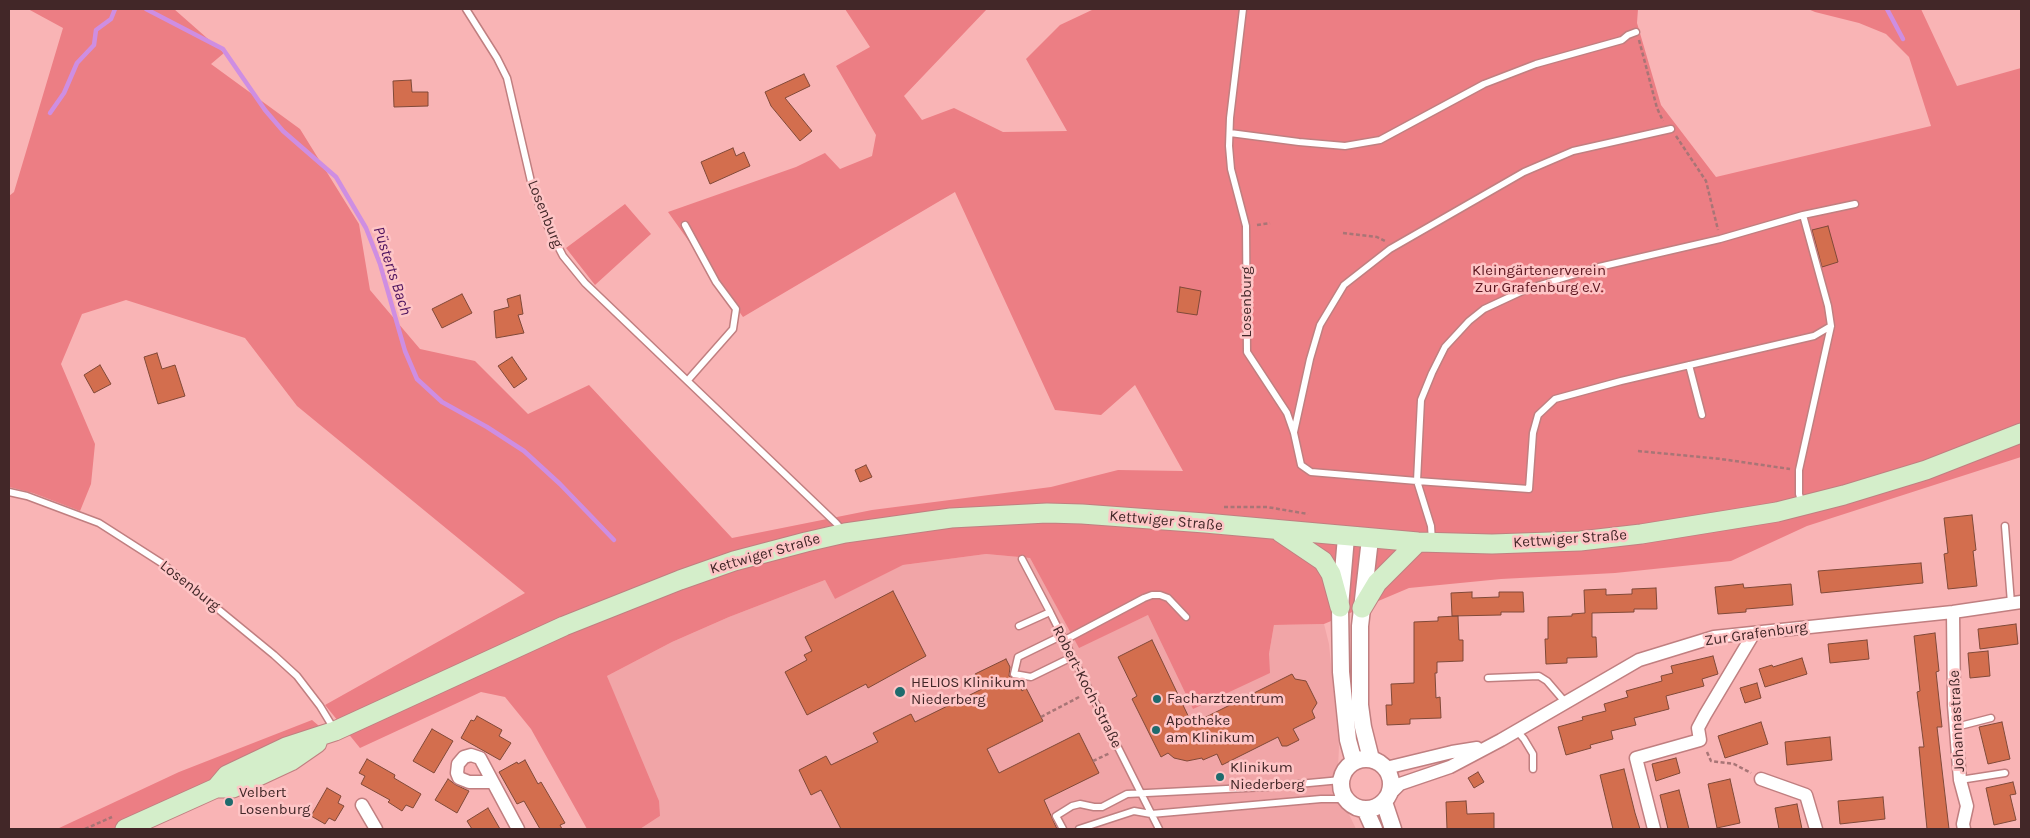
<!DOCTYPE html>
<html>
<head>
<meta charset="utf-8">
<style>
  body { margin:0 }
  #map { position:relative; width:2030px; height:838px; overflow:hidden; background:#f9b4b5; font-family:Karla,sans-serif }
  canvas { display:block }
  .frame { position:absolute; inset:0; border:10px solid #422728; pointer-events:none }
</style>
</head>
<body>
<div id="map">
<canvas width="2030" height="838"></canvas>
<div class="frame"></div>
</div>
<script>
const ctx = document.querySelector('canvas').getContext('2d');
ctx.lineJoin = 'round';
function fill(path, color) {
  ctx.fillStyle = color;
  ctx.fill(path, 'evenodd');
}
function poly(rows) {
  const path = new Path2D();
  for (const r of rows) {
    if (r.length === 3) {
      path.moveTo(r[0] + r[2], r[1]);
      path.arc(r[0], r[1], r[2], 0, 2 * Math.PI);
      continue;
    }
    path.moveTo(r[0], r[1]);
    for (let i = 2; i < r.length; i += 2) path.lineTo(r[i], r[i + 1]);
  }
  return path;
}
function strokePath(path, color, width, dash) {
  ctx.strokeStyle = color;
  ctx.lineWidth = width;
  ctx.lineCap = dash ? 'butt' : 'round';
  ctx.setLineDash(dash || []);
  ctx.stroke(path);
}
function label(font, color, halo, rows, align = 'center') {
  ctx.font = font + ' Karla,sans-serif';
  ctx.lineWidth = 5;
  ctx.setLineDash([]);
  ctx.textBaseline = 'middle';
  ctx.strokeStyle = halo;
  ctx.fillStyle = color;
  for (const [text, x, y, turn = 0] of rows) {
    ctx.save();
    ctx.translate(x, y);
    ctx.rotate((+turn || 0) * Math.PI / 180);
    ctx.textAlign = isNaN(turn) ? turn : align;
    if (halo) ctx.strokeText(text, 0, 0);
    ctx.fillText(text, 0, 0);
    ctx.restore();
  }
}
const built = poly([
  [986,554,1030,558,1079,647,1148,615,1269,673,1269,654,1274,625,1324,624,1329,644,1339,747,1337,789,1356,829,640,829,660,816,607,676,672,642,729,617,825,580,835,599,903,565]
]);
const green = poly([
  [28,9,174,9,224,53,211,64,300,129,359,224,370,290,420,349,475,361,528,414,589,385,732,538,872,510,1051,487,1118,470,1183,471,1135,385,1101,415,1055,410,955,192,743,317,668,212,796,167,825,153,840,169,872,156,876,135,836,66,870,47,845,9,987,9,904,96,922,120,954,108,1003,132,1067,131,1026,59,1060,25,1094,9,1638,9,1637,23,1661,105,1716,177,1931,126,1909,57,1886,34,1859,23,1815,12,1808,9,1921,9,1957,86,2021,68,2021,457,1807,526,1731,561,1615,573,1501,579,1409,588,1324,624,1274,625,1269,654,1270,673,1193,709,1148,615,1079,648,1030,558,986,554,903,565,835,599,825,580,729,617,672,642,607,676,659,801,660,816,640,829,587,829,531,729,505,697,481,692,360,748,325,705,525,593,297,406,245,338,126,300,82,314,61,364,95,444,91,484,80,511,33,493,9,487,9,196,14,192,63,28],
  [625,204,651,234,595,285,566,248],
  [312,720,325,731,117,829,57,829,179,772]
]);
const stream = poly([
  [146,9,223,49,265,110,283,131,336,177,366,228,380,264,405,351,417,379,442,402,487,427,524,451,560,484,614,540],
  [1887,9,1903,39],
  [50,113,64,93,77,63,94,45,96,30,111,19,115,9]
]);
const building = poly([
  [804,74,810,86,785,98,812,131,800,141,771,106,765,92,804,74],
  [411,80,412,92,428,92,428,106,394,107,393,81,411,80],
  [733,148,736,156,744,152,750,166,710,184,701,162,733,148],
  [1828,226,1838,262,1822,267,1812,230,1828,226],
  [1180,287,1201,291,1197,315,1177,312,1180,287],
  [462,294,472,313,442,328,432,309,462,294],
  [520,295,523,314,518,315,524,333,496,338,494,311,509,307,507,299,520,295],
  [157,353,162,369,175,365,185,396,158,404,144,357,157,353],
  [512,357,527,379,514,388,498,366,512,357],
  [100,365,111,384,94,393,84,375,100,365],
  [866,465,872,477,860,482,855,470,866,465],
  [1972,515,1976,550,1973,551,1977,586,1948,589,1944,554,1948,553,1944,518,1972,515],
  [1921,563,1923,583,1821,593,1818,571,1921,563],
  [1743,584,1744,588,1791,584,1793,605,1746,609,1746,612,1718,614,1715,587,1743,584],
  [1656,588,1657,609,1634,609,1634,612,1592,613,1592,637,1596,637,1597,657,1567,658,1567,663,1546,664,1545,639,1548,639,1548,617,1572,616,1572,614,1585,613,1584,590,1606,589,1606,595,1632,594,1632,589,1656,588],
  [893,591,926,656,868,688,866,684,807,715,785,672,807,660,804,655,812,651,805,637,893,591],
  [1472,592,1472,598,1499,597,1499,592,1523,592,1524,612,1501,612,1501,615,1452,616,1451,593,1472,592],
  [1458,616,1459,640,1463,640,1463,661,1437,662,1437,673,1435,673,1436,698,1440,697,1441,718,1410,719,1410,724,1387,725,1386,705,1392,705,1391,684,1414,683,1414,622,1438,621,1438,617,1458,616],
  [2016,624,2018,644,1980,649,1978,629,2016,624],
  [1935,633,1939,671,1936,672,1942,727,1937,727,1949,829,1927,829,1919,747,1924,747,1917,692,1920,691,1914,636,1935,633],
  [1152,640,1192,724,1292,674,1295,679,1306,681,1317,703,1312,711,1315,718,1293,729,1299,740,1287,746,1282,746,1278,737,1222,765,1217,754,1203,760,1202,758,1187,761,1174,758,1168,753,1161,757,1132,699,1137,696,1118,657,1152,640],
  [1867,640,1869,659,1830,663,1828,644,1867,640],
  [1988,651,1990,676,1970,678,1968,653,1988,651],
  [1713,656,1718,674,1702,679,1704,686,1666,696,1669,709,1634,718,1636,725,1611,731,1613,739,1590,745,1591,748,1566,755,1558,727,1583,720,1582,717,1606,711,1604,704,1628,697,1626,691,1662,681,1661,676,1673,673,1671,666,1713,656],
  [1802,658,1807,674,1765,687,1759,669,1772,665,1773,667,1802,658],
  [1006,659,1010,667,1009,676,1017,680,1022,691,1026,688,1043,721,987,749,999,773,1079,733,1099,773,1044,800,1057,829,841,829,821,790,811,795,799,770,826,756,831,765,878,742,873,733,911,714,915,722,982,689,975,674,1006,659],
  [1757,683,1761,698,1745,703,1740,688,1757,683],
  [477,716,502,730,499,736,511,743,500,760,461,738,471,720,474,721,477,716],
  [1761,722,1768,744,1725,758,1718,736,1761,722],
  [2002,722,2010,759,1988,764,1979,727,2002,722],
  [432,729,453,741,434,773,413,761,432,729],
  [1830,737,1832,760,1787,765,1785,742,1830,737],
  [1676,758,1680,773,1656,781,1652,764,1676,758],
  [367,759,395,775,394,778,421,794,413,808,406,805,402,811,388,802,390,800,361,784,365,776,359,773,367,759],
  [525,760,538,784,541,782,565,823,560,825,562,829,540,829,524,801,517,804,499,772,517,762,518,764,525,760],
  [1624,769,1635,813,1640,829,1613,829,1600,775,1624,769],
  [1478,772,1484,782,1474,788,1468,778,1478,772],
  [448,779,456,785,469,791,457,813,435,800,448,779],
  [1730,779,1740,823,1717,828,1708,784,1730,779],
  [2013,782,2016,794,2010,795,2016,820,1994,825,1986,788,2013,782],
  [327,788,341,796,338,803,344,806,335,821,329,818,325,824,311,816,327,788],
  [1679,790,1689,829,1668,829,1660,795,1679,790],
  [1883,797,1885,819,1840,824,1838,801,1883,797],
  [1466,801,1467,814,1494,813,1494,829,1447,829,1446,802,1466,801],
  [1797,804,1802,829,1779,829,1775,808,1797,804],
  [488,808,500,829,472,829,467,821,488,808]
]);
const path = poly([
  [1639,40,1657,108,1663,121],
  [1676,136,1706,181,1718,230],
  [1257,225,1270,223],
  [1343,233,1377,237,1385,241],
  [1638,451,1721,459,1790,469],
  [1224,507,1267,507,1308,514],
  [1041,717,1081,696],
  [1707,752,1711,761,1734,764,1751,773],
  [1093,761,1110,753],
  [85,829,112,817]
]);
const service = poly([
  [466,9,497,58,507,78,532,186,547,225,563,256,585,283,836,523,843,531],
  [1243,9,1230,118,1229,146,1231,169,1246,226,1247,352,1287,413,1294,433,1301,465,1311,472,1417,481,1431,526,1432,541],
  [1230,133,1299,142,1345,146,1380,140,1484,84,1536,64,1622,40,1628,35,1636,32],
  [685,225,716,282,736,309,733,329,688,380],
  [1831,326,1814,336,1621,381,1555,399,1538,415,1533,433,1529,489,1417,481,1421,400,1432,373,1445,347,1469,321,1484,309,1527,289,1599,267,1720,239,1803,215,1855,204],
  [1689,365,1702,415],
  [1294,432,1310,359,1320,325,1344,285,1390,249,1524,172,1573,151,1671,129],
  [9,492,27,496,99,523,163,564,274,655,297,676,320,706,334,729],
  [1802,504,1799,494,1799,470,1831,326,1828,306,1803,215],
  [2005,526,2011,603],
  [1022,559,1050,612],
  [1019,626,1050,612,1159,829],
  [1061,636,1018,657,1014,674,1031,677,1072,657],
  [1063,641,1144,598,1152,595,1160,595,1168,598,1186,617],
  [1488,678,1539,676,1547,681,1565,702],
  [1956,727,1991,718],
  [1517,731,1524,739,1533,754,1533,769],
  [1960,780,2005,773],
  [1063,829,1056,816,1072,806,1080,804,1094,807,1102,807,1127,794,1266,787,1341,780],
  [1079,829,1134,811,1151,814,1321,799,1346,799]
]);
const minor = poly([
  [1953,612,1954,705,1960,780,1967,806,1963,824,1964,829],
  [1386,768,1452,752,1477,748],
  [1761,779,1806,795,1816,829],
  [492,782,469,782,459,778,457,773,458,764,464,757,471,755,480,758,518,829],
  [1389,795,1400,784,1450,767,1501,740,1639,660,1714,637,1953,612,2021,602],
  [362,805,376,829],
  [1654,829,1636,758,1700,740,1698,728,1705,715,1754,633]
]);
const tertiary = poly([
  [1346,537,1340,607,1341,672,1348,740,1354,762],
  [1370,539,1360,626,1360,705,1363,727,1371,759],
  [1366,784,25],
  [1384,802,1393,829],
  [1365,809,1374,829]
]);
const secondary = poly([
  [1280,532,1323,561,1331,574,1340,607],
  [1362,608,1377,583,1418,542],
  [216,788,227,775,286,747,335,731,564,626,680,580,734,561,806,542,845,533,951,518,1047,513,1082,514,1205,523,1418,542,1492,544,1580,541,1641,534,1777,512,1844,495,1926,470,2021,433],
  [125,829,216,788,233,788,291,761,317,743]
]);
const markers = [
  [900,692,6,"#1f6b6d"],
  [1157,699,5,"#1f6b6d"],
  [1156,730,5,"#1f6b6d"],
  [1220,777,5,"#1f6b6d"],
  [229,802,5,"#1f6b6d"]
];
const streetNames = [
  ["Losenburg",545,214,68],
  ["Losenburg",1247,302,-90],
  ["Kettwiger Straße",1166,521,5],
  ["Kettwiger Straße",1570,539,-4],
  ["Kettwiger Straße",765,554,-16],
  ["Losenburg",190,586,38],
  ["Zur Grafenburg",1756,634,-8],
  ["Robert-Koch-Straße",1087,687,63],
  ["Johannastraße",1957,721,-93]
];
const parkNames = [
  ["Kleingärtenerverein",1539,271],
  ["Zur Grafenburg e.V.",1539,288]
];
const poiNames = [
  ["HELIOS Klinikum",911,683],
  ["Niederberg",911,700],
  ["Facharztzentrum",1167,699],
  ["Apotheke",1166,721],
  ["am Klinikum",1166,738],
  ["Klinikum",1230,768],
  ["Niederberg",1230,785],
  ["Velbert",239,793],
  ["Losenburg",239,810]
];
const waterNames = [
  ["Püsterts Bach",392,271,72]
];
fill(built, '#f1a5a7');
fill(green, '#ec7e84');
strokePath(stream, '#ce8ee2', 4.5);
fill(building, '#d36e4e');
strokePath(building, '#804938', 1);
strokePath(service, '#c07f80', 9);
strokePath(minor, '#c07f80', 15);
strokePath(tertiary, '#c07f80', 19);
strokePath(secondary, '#c07f80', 21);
strokePath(path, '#a87576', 2.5, [4, 2.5]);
strokePath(service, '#fff', 6);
strokePath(minor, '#fff', 12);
strokePath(tertiary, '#fff', 16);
strokePath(secondary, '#d4eeca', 19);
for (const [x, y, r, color] of markers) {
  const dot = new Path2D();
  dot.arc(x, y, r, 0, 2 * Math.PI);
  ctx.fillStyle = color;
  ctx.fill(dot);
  strokePath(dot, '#fec5c6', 2);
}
label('15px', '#422728', '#fec5c6', streetNames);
label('15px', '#5a151e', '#fec5c6', parkNames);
label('15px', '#422728', '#fec5c6', poiNames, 'left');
label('italic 16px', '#4e135f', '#fec5c6', waterNames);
</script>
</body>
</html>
